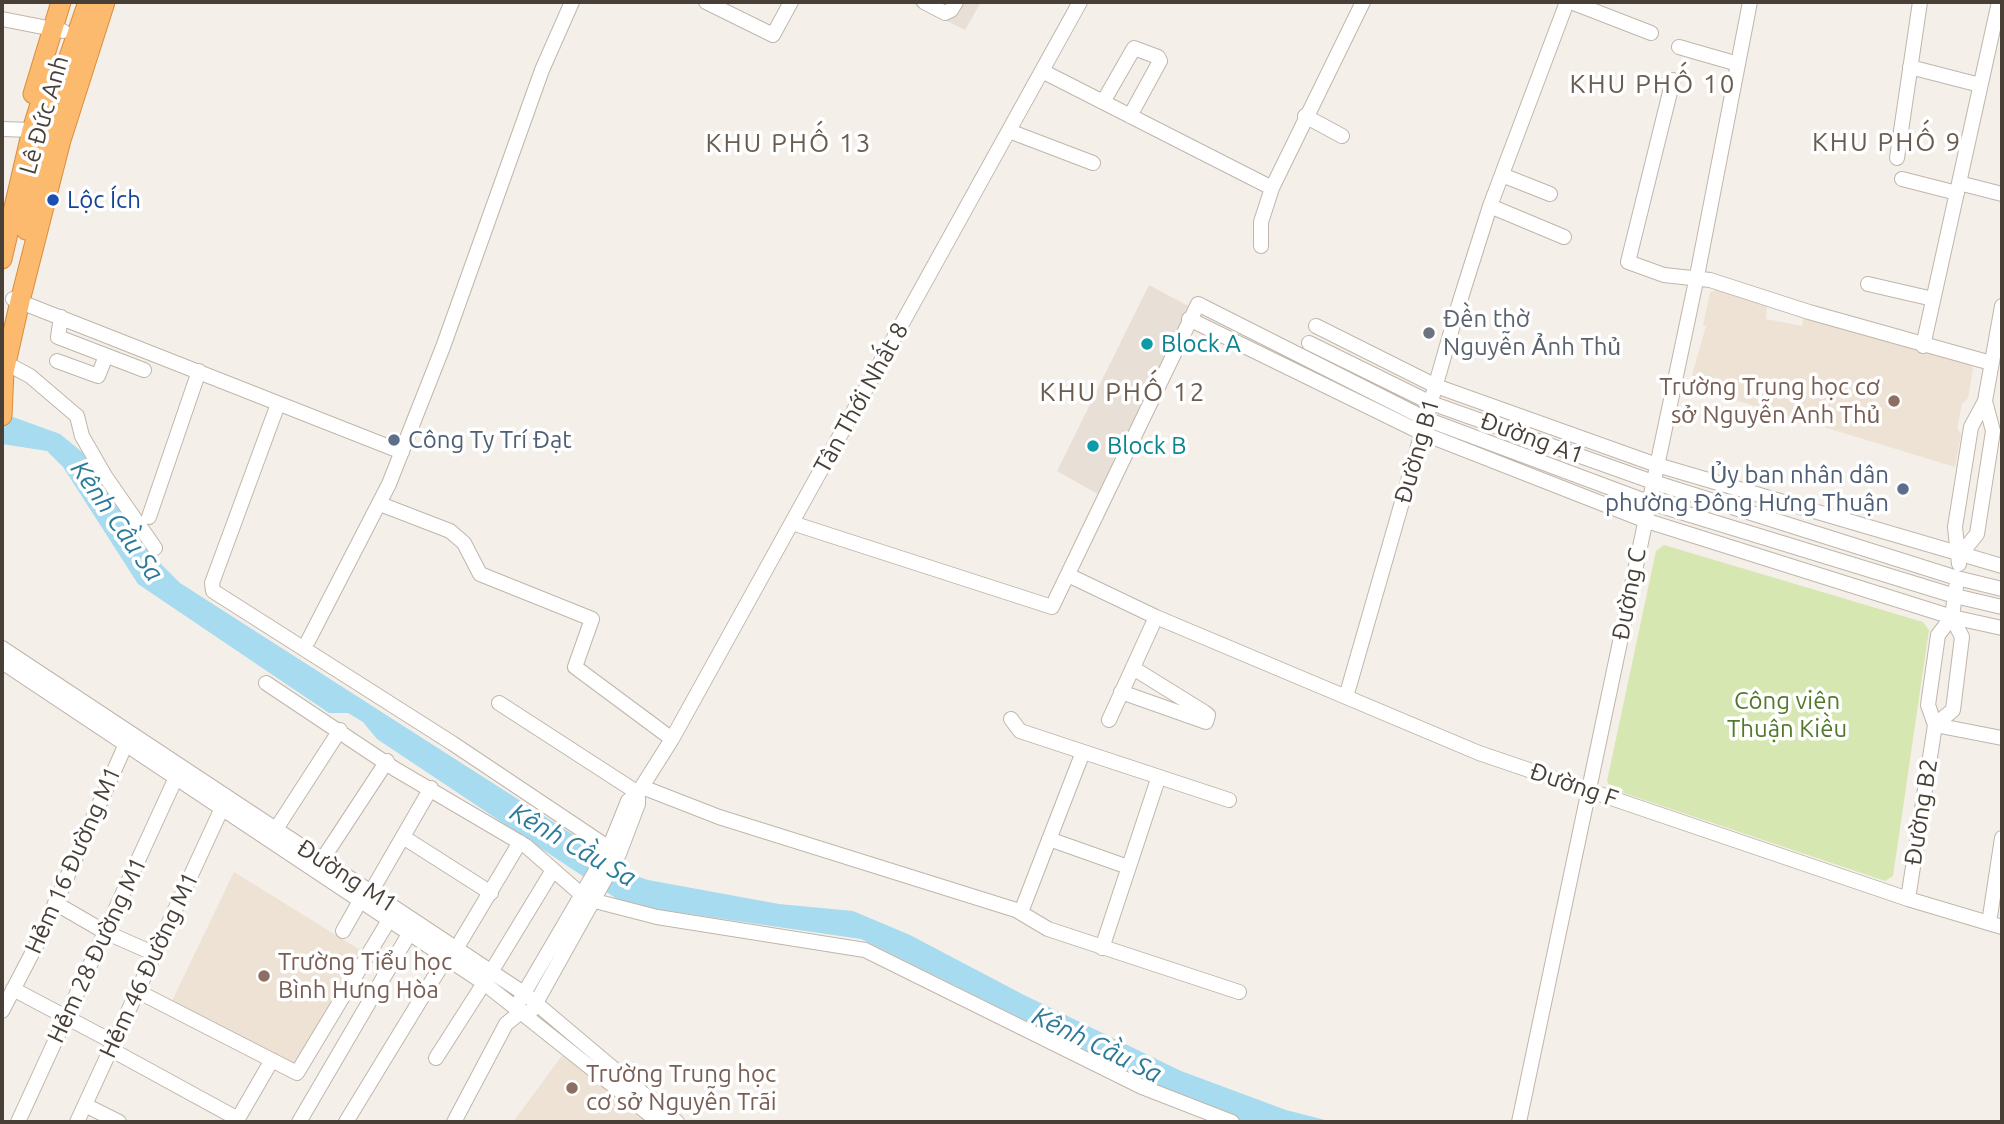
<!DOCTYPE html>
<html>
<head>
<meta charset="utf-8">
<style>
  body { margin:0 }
  #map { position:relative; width:2004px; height:1124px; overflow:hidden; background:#f4efe9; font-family:Ubuntu,sans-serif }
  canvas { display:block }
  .frame { position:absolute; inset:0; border:4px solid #483f37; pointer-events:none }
</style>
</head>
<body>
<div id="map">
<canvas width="2004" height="1124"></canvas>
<div class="frame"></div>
</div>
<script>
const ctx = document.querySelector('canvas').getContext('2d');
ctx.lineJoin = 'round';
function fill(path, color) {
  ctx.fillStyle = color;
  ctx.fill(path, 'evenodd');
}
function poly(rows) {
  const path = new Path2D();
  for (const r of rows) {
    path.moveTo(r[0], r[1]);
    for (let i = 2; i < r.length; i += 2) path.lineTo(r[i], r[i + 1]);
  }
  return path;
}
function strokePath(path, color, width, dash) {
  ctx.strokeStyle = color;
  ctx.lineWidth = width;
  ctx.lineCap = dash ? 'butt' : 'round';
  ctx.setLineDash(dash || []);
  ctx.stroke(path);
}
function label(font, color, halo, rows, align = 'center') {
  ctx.font = font + ' Ubuntu,sans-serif';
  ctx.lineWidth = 7;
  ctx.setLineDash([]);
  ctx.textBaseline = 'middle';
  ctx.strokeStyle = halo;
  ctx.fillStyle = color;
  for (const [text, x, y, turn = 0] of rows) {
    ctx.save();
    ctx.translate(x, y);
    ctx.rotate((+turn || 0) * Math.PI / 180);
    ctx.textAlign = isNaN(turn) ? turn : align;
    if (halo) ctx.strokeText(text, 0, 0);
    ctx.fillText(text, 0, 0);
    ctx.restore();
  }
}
const residential = poly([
  [909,2,981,2,965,30],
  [1149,285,1192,308,1103,497,1057,471]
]);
const education = poly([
  [1720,287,1767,301,1766,319,1802,326,1803,318,1967,361,1973,368,1968,398,1962,404,1957,428,1961,434,1955,467,1689,386,1706,326,1703,325,1710,293],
  [234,872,360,950,294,1066,171,1003],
  [564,1053,647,1122,513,1122]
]);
const green = poly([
  [1664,545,1923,622,1929,630,1893,876,1885,881,1612,789,1607,781,1656,551]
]);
const water = poly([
  [2,413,60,434,93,461,142,545,180,583,602,853,625,872,648,880,779,904,853,911,910,935,1024,995,1181,1071,1286,1110,1333,1122,1246,1122,1190,1102,861,939,626,905,377,739,363,722,348,713,329,713,138,584,63,467,47,451,2,444]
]);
const minor = poly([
  [706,2,773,35,791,2],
  [924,2,945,13,951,10,956,2],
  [1571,2,1651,33],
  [2,19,63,31],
  [1679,47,1738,64],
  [1910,67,1980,85],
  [1042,71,1272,188],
  [1673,80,1628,262,1664,275,1710,280,1809,312,1991,363],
  [1103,102,1134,48,1158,57,1160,61,1130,116],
  [1305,116,1342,136],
  [2,129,32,130],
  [1009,131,1093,163],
  [1897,158,1920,2],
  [1502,175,1550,194],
  [1902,179,1957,193],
  [1959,183,2002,194],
  [1490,206,1564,237],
  [1261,246,1261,222,1272,188,1363,2],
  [1868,284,1933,299],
  [13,299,402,452],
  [61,317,58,337,144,370],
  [1189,319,1422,433,1644,520,1952,617,2002,628],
  [1316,326,1436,386,1657,465,2002,566],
  [1309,343,1431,403,1653,482,1957,578,2002,589],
  [1923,346,1999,2],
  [2,361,30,376,77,416,82,436,105,476,155,548],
  [57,361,98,376,106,356],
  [278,404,212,583,213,591,452,743,609,848],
  [380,504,450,531,464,543,480,574,592,619,575,667,672,739],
  [149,517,199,371],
  [792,523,1052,607,1198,304,1426,419,1648,502,1955,596,2002,607],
  [1960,555,1977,534,1993,431,1985,401,2002,306],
  [1959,564,1955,527,1971,427,1985,401],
  [1068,575,1156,617,1479,753,1908,899,2002,927],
  [308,641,389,484,443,347,542,70,572,2],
  [2,648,525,994,677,1122],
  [2,662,484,983,659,1122],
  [266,683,395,769,526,846,582,895],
  [1121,692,1206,722,1208,715,1204,712,1133,668],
  [1346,697,1459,304,1490,206,1567,2],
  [499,703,638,793],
  [1011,719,1020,731,1229,800],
  [1109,720,1156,617],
  [1935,725,1953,710,1962,637,1952,617],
  [1935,725,2002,738],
  [642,787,719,817,1016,910,1048,929,1239,992],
  [276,829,340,730],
  [403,837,491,893],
  [1049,839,1128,867],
  [322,860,387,761],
  [371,892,431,788],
  [1908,899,1935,725,1928,705,1938,635,1952,617,1956,587],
  [595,901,657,917,865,950,1142,1087,1232,1122],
  [55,903,105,932,155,954],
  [1021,912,1083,752],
  [1989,923,2002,838],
  [343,931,360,901],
  [1102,948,1158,779],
  [456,949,520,842],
  [491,972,553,870],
  [13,989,113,1042],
  [137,991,297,1073,389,920],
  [516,1007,609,848,628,801,638,793,672,739,1080,2],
  [532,1010,619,854,638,804,638,793],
  [2,1011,40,938,125,746],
  [110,1049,238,1119],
  [436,1058,484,983],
  [85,1105,119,1122],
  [18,1122,179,771],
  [77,1122,222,808],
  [236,1122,272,1060],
  [299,1122,409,934],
  [346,1122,446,958],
  [454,1122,506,1024,522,1011],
  [1519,1122,1697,276,1750,2]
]);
const highway = poly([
  [33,94,61,2],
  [26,230,58,89,88,2],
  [2,259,32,130,47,82],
  [2,416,4,372,20,301,61,140,105,2]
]);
const markers = [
  [53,200,7,"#1a4fb4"],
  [1429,333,7,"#6b7280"],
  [1147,344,7,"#0f9aa8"],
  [1894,401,7,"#8d6e63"],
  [394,440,7,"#5c6f8a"],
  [1093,446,7,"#0f9aa8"],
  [1903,489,7,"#5c6f8a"],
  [264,976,7,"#8d6e63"],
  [572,1088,7,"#8d6e63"]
];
const streetNames = [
  ["Lê Đức Anh",44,115,-74],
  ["Tân Thới Nhất 8",861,398,-61],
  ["Đường A1",1532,438,20],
  ["Đường B1",1417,451,-74],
  ["Đường C",1629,594,-79],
  ["Đường F",1574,785,19],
  ["Đường B2",1921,812,-81],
  ["Hẻm 16 Đường M1",73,860,-66],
  ["Đường M1",347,876,33],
  ["Hẻm 28 Đường M1",97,950,-65],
  ["Hẻm 46 Đường M1",149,965,-65]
];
const transitNames = [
  ["Lộc Ích",67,200]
];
const worshipNames = [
  ["Đền thờ",1443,319],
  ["Nguyễn Ảnh Thủ",1443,347]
];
const cultureNames = [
  ["Block A",1161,344],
  ["Block B",1107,446]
];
const educationNames = [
  ["Trường Trung học cơ",1880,387,"right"],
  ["sở Nguyễn Anh Thủ",1880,415,"right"],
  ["Trường Tiểu học",278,962],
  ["Bình Hưng Hòa",278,990],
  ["Trường Trung học",586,1074],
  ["cơ sở Nguyễn Trãi",586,1102]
];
const serviceNames = [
  ["Công Ty Trí Đạt",408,440],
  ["Ủy ban nhân dân",1889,475,"right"],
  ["phường Đông Hưng Thuận",1889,503,"right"]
];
const parkNames = [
  ["Công viên",1787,701],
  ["Thuận Kiều",1787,729]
];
const neighbourhoodNames = [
  ["KHU PHỐ 10",1653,84],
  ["KHU PHỐ 9",1887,142],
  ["KHU PHỐ 13",789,143],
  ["KHU PHỐ 12",1123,392]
];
const waterNames = [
  ["Kênh Cầu Sa",117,521,55],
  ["Kênh Cầu Sa",573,845,30],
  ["Kênh Cầu Sa",1097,1045,26]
];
fill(residential, '#e8e0d7');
fill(education, '#ede2d3');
fill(green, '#d6e7b2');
fill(water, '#a7dbef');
strokePath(minor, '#c0b6ab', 16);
strokePath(highway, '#db8d3c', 21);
strokePath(minor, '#fff', 14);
strokePath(highway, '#fbba6d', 19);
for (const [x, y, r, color] of markers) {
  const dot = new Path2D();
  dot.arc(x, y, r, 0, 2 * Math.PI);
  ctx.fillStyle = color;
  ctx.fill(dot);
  strokePath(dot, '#fff', 2.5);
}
label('24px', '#483f37', '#fff', streetNames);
label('24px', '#164399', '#fff', transitNames, 'left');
label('24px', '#5b616d', '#fff', worshipNames, 'left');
label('24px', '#0d838f', '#fff', cultureNames, 'left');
label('24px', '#785e54', '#fff', educationNames, 'left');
label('24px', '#4e5e75', '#fff', serviceNames, 'left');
label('24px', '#52792b', '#fff', parkNames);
ctx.letterSpacing = '2px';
label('26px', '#6a5c4f', '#fff', neighbourhoodNames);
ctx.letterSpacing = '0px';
label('italic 26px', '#2c7a9a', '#fff', waterNames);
</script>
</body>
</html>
